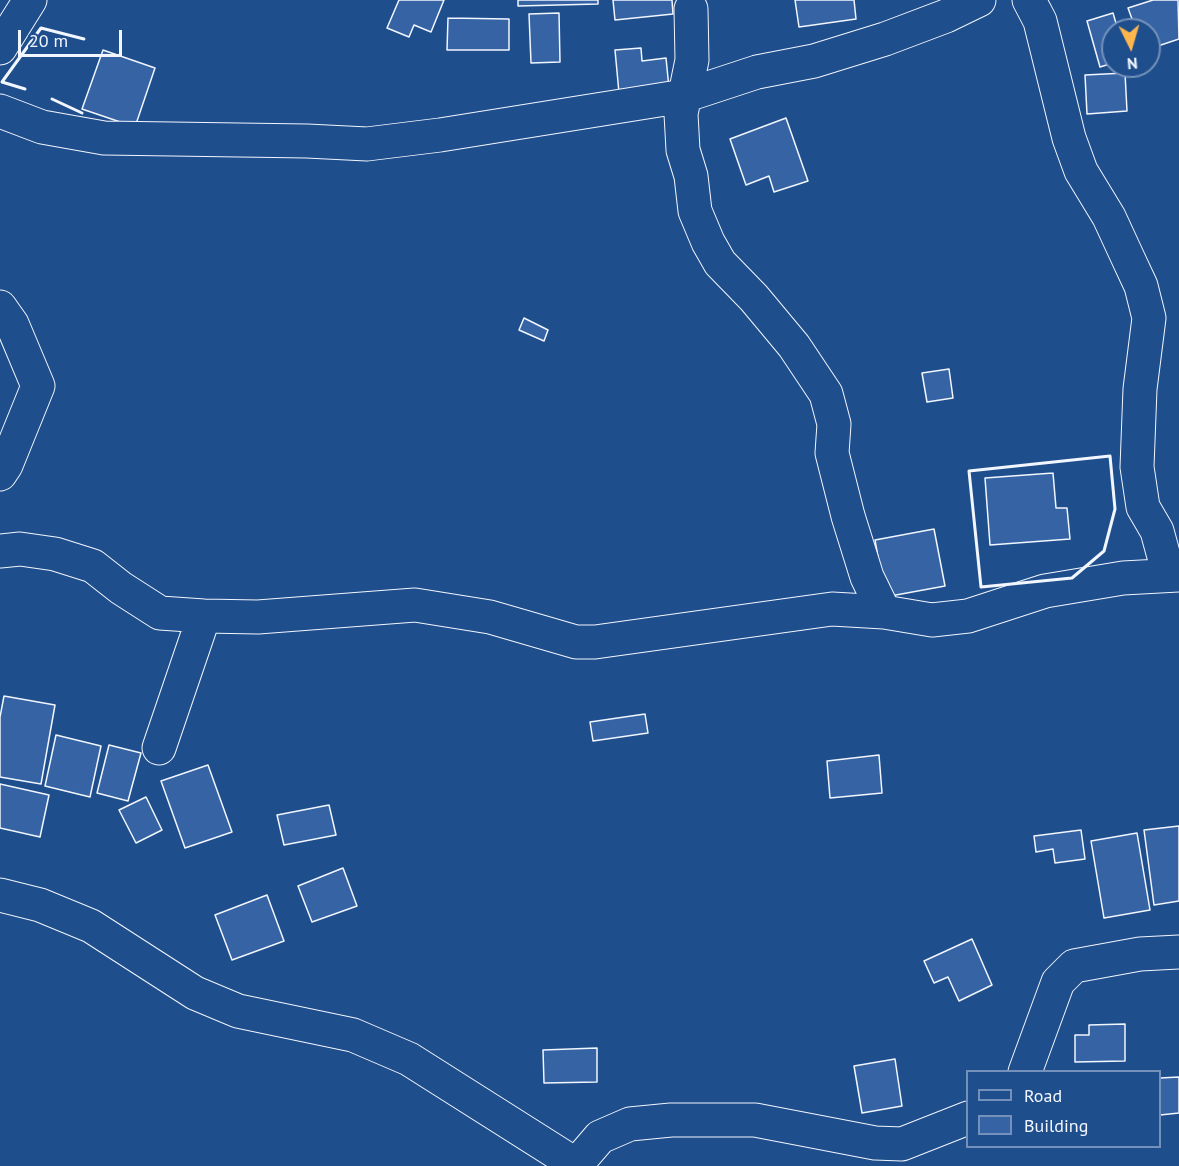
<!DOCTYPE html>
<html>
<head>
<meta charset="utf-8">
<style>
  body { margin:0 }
  #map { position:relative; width:1179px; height:1166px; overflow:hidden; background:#1f4e8c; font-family:"PT Sans",sans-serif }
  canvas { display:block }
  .legend { position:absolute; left:966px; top:1070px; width:195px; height:78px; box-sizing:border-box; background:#1f4e8c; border:2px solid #7391ba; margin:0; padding:8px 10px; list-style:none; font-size:18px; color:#f2f6ff }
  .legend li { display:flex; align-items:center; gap:12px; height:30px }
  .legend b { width:30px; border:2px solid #7391ba }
  .north { position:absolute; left:1101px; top:18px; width:60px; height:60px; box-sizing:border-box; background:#1f4e8c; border:2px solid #7391ba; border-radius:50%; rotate:175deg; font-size:16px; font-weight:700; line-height:24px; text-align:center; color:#f2f6ff }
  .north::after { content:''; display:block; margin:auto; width:21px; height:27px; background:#ffb74d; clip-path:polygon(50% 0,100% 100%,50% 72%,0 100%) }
  .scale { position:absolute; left:18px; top:30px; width:104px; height:27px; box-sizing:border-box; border:3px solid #f2f6ff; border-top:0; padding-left:8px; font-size:18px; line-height:21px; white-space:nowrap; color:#f2f6ff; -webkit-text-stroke:4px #1f4e8c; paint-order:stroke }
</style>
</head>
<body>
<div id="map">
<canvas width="1179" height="1166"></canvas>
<ul class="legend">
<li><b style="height:8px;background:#1f4e8c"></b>Road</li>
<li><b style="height:16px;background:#3563a3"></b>Building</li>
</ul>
<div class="north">N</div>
<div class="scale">20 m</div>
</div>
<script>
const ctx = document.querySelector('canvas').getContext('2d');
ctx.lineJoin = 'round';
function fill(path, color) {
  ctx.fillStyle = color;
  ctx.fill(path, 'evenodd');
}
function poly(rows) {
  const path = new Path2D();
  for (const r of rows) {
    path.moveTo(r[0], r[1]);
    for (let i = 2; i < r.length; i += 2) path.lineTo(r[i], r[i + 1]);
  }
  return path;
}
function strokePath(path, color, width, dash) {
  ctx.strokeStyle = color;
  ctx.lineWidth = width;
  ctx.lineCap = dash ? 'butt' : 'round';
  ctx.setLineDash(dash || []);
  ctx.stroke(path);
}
const building = poly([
  [399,0,444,0,431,32,414,25,409,37,387,28,399,0],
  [518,0,598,0,598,4,518,6,518,0],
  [613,0,672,0,673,14,615,20,613,0],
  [795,0,854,0,856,19,799,27,795,0],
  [1153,0,1178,0,1179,39,1149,49,1149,30,1136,30,1128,8,1153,0],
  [559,13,560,62,531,63,529,14,559,13],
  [1113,13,1118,30,1113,30,1113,63,1100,67,1087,21,1113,13],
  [448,18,509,19,509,50,447,50,448,18],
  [641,48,642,61,666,58,669,88,619,93,615,50,641,48],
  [103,50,155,68,135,127,82,109,103,50],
  [1125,73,1127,111,1087,114,1085,75,1125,73],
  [786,118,808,181,774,192,769,176,746,185,730,139,786,118],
  [524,318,548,330,544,341,519,330,524,318],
  [949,369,953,398,927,402,922,373,949,369],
  [1053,473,1056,508,1067,508,1070,539,990,545,985,478,1053,473],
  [934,529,945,586,885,597,875,540,934,529],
  [4,696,55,705,41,784,0,777,0,717,4,696],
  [645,714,648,733,593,741,590,722,645,714],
  [56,735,101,746,90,797,45,786,56,735],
  [109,745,141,753,128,801,97,793,109,745],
  [879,755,882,793,830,798,827,761,879,755],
  [208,765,232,832,185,848,161,781,208,765],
  [0,784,49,795,40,837,0,828,0,784],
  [146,797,162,830,136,843,119,810,146,797],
  [329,805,336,835,284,845,277,815,329,805],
  [1179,826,1179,901,1154,905,1144,830,1179,826],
  [1081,830,1085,859,1055,863,1053,849,1036,852,1034,836,1081,830],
  [1137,833,1150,910,1104,918,1091,841,1137,833],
  [343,868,357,906,312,922,298,886,343,868],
  [267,895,284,941,232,960,215,915,267,895],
  [972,939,992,985,959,1001,948,977,934,983,924,961,972,939],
  [1125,1024,1125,1061,1075,1062,1075,1035,1089,1035,1089,1025,1125,1024],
  [597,1048,597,1082,544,1083,543,1050,597,1048],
  [895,1059,902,1106,862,1113,854,1066,895,1059],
  [1179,1077,1179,1113,1160,1115,1160,1078,1179,1077]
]);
const minor = poly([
  [1029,0,1040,21,1069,138,1081,171,1109,217,1127,256,1141,286,1149,318,1140,389,1137,467,1143,507,1157,531,1169,575],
  [691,9,692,60,681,114,683,150,691,176,695,211,708,242,720,263,754,298,794,346,826,394,834,424,832,453,848,516,867,577,884,612],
  [0,48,30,0],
  [0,111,42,127,104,138,307,141,367,144,440,135,684,96,757,72,814,61,885,39,946,16,979,0],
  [0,307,12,324,38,386,6,465,0,474],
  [0,551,20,549,55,554,93,566,121,588,160,613,204,616,258,617,415,605,490,617,576,642,595,642,832,609,884,612,932,620,968,616,1045,591,1123,578,1179,575],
  [159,748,204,616],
  [0,895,40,905,91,926,195,993,238,1011,353,1035,409,1059,578,1166],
  [1025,1072,1058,982,1074,966,1140,954,1179,952],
  [576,1165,600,1137,630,1124,671,1120,755,1120,875,1143,902,1144,968,1118]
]);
const wall = poly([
  [25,89,2,82,41,28,84,39],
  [52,99,82,113],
  [1110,456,1115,509,1104,551,1072,578,981,587,969,471,1110,456]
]);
fill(building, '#3563a3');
strokePath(building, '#f2f6ff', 1.5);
strokePath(minor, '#f2f6ff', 35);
strokePath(minor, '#1f4e8c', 33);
strokePath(wall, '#f2f6ff', 3);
</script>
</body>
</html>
